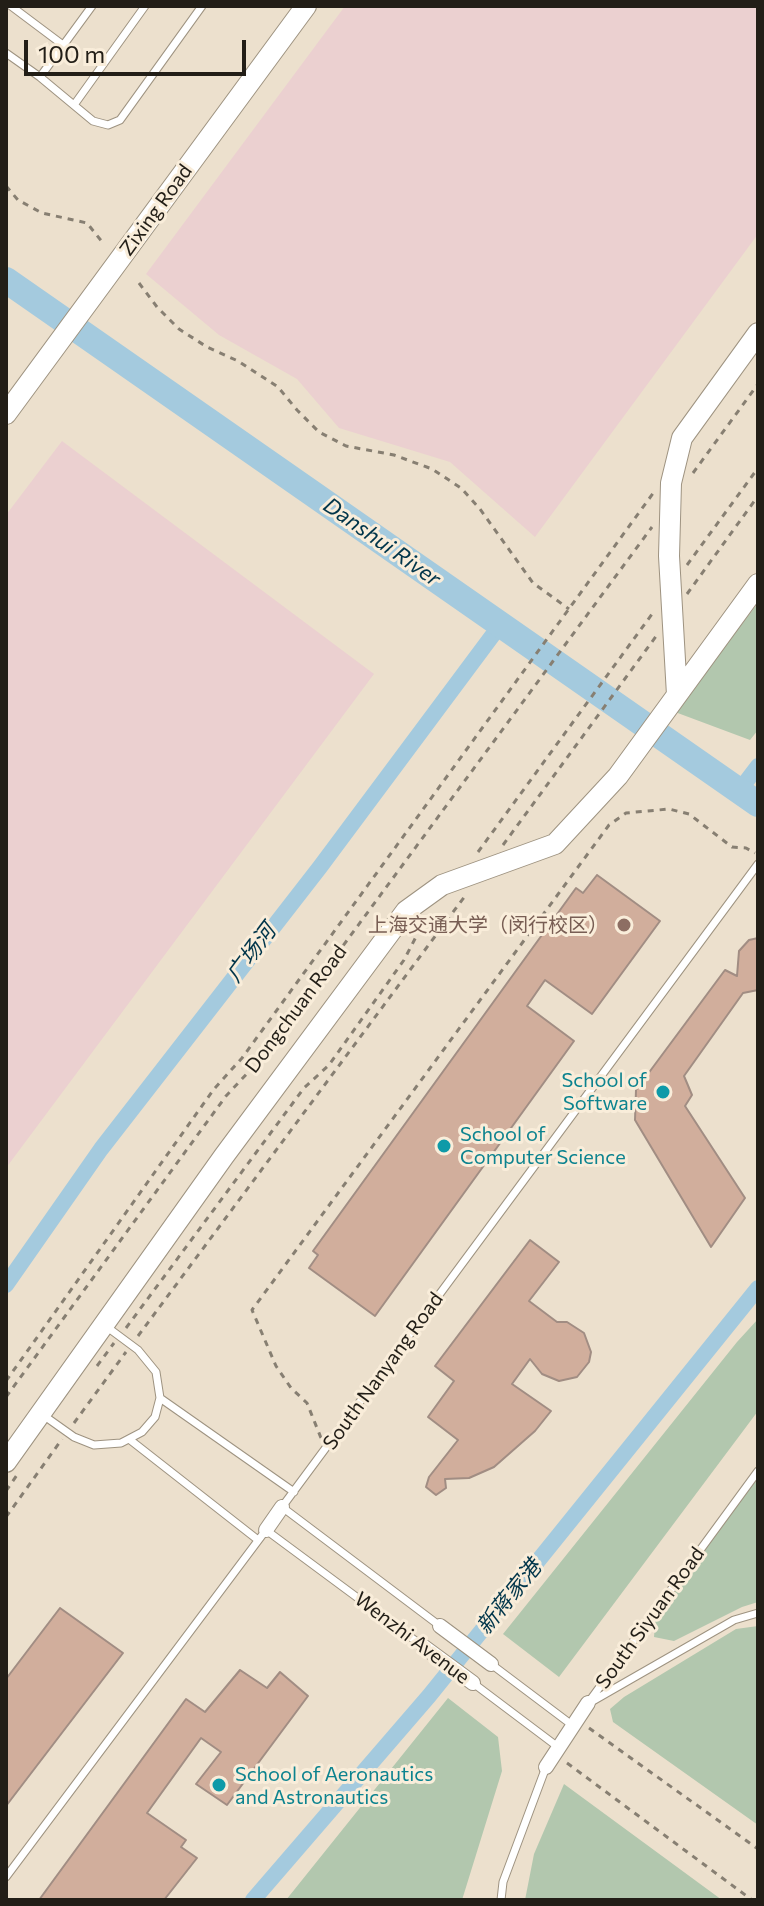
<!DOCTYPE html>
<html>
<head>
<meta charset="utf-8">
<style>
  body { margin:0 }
  #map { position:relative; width:764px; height:1906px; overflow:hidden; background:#ece0cd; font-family:Commissioner,sans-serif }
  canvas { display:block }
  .frame { position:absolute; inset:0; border:8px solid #221e17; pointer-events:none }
  .scale { position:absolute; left:24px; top:40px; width:222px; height:36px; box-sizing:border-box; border:4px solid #221e17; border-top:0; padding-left:10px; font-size:24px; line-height:28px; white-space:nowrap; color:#221e17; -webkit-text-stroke:6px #f9edda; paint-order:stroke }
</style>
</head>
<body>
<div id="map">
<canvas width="764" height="1906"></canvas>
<div class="frame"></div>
<div class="scale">100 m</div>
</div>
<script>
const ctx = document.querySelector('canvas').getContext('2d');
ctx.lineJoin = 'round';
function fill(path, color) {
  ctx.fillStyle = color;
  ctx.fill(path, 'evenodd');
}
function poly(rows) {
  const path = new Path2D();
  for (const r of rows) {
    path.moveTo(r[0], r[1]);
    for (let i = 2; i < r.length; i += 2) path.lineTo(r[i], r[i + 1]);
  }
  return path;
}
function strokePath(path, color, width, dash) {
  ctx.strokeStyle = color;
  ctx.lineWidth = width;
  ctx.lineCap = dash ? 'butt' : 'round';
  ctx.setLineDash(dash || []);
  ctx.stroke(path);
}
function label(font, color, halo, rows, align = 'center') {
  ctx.font = font + ' Commissioner,"Noto Sans SC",sans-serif';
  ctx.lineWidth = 6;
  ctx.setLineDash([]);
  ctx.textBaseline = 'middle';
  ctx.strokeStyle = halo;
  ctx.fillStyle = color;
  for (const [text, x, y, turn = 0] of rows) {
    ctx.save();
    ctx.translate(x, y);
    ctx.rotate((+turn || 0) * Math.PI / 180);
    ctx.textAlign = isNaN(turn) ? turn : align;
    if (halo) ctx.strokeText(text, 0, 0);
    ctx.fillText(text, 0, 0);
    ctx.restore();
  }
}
const industrial = poly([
  [345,6,758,6,758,234,535,537,450,462,339,428,297,379,219,335,146,274],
  [62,441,374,674,6,1168,6,515]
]);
const green = poly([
  [758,603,758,730,750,740,675,712],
  [758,1319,758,1411,559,1677,503,1634,737,1342],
  [758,1471,758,1602,742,1607,674,1641,654,1637,656,1610],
  [758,1626,758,1825,613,1722,610,1709,624,1697,736,1629],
  [448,1698,498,1737,502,1771,462,1900,286,1900],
  [564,1784,722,1900,525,1900,534,1854]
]);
const canal = poly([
  [739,791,758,766],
  [6,1285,101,1149,320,867,501,624],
  [253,1900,429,1696,758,1288]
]);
const river = poly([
  [6,280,758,804]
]);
const building = poly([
  [597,875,660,921,592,1014,545,980,527,1006,574,1041,375,1316,309,1268,318,1255,313,1251,576,888,583,893,597,875],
  [758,938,758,990,743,993,684,1076,692,1095,685,1106,745,1198,711,1247,635,1120,636,1090,725,970,737,976,739,951,749,940,758,938],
  [530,1240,559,1262,529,1301,557,1322,567,1322,584,1333,591,1352,589,1362,577,1377,559,1381,542,1374,530,1359,512,1384,551,1411,535,1431,494,1467,469,1478,445,1479,446,1488,436,1495,426,1487,429,1477,458,1440,428,1417,454,1381,435,1366,530,1240],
  [60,1608,123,1653,6,1806,6,1679,60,1608],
  [240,1670,267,1688,280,1672,308,1696,227,1805,196,1784,221,1752,201,1738,147,1813,186,1840,181,1847,197,1858,164,1900,39,1900,186,1699,205,1712,240,1670]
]);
const path = poly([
  [6,186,18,200,42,213,87,223,103,243],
  [139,283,157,307,179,329,207,347,238,361,278,387,297,410,319,432,346,446,394,455,432,469,461,488,480,509,533,583,569,609],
  [693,473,758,384],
  [687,565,758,468],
  [687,594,758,496],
  [503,845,657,635],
  [478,852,655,610],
  [126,1328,304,1088,329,1065,404,960,418,933,430,916],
  [138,1336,465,896],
  [97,1366,114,1343],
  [6,1381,214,1089,242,1058,654,492],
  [6,1397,226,1096,255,1065,652,527],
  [74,1423,126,1352],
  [321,1438,307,1403,291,1388,276,1366,252,1310,609,825,626,813,669,809,689,814,732,847,746,848,755,853],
  [6,1491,17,1475],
  [6,1517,62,1439],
  [589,1728,758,1849],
  [567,1763,752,1900]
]);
const lane = poly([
  [11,6,63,45],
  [6,53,40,77,93,121,108,125,120,120,202,6],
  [40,77,92,6],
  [74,105,145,6],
  [160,1398,294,1492],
  [43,1415,74,1437,94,1445,121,1443,142,1432,155,1417,160,1398,156,1372,138,1350,107,1327],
  [129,1439,258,1540],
  [440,1626,282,1507,758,864],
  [491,1664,572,1725],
  [473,1683,558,1747],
  [591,1702,734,1620,758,1613],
  [588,1703,758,1471],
  [6,1877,266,1530,424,1647],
  [501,1900,503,1882,546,1767]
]);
const street = poly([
  [266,1530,282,1507],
  [440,1626,491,1664],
  [424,1647,473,1683],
  [546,1767,588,1703]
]);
const secondary = poly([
  [6,414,306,6],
  [677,695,669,556,671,483,682,438,758,333],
  [6,1462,224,1156,406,911,442,885,555,844,618,776,758,584]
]);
const markers = [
  [624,925,8,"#8d6e63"],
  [663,1092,8,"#0f9aa8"],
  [444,1146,8,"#0f9aa8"],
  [219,1785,8,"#0f9aa8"]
];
const streetNames = [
  ["Zixing Road",156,210,-54],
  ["Dongchuan Road",296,1009,-53],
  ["South Nanyang Road",383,1371,-54],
  ["South Siyuan Road",650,1618,-54],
  ["Wenzhi Avenue",412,1638,37]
];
const educationNames = [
  ["上海交通大学（闵行校区）",608,925]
];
const cultureNames = [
  ["School of",647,1080,"right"],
  ["Software",647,1103,"right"],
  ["School of",460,1134],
  ["Computer Science",460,1157],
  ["School of Aeronautics",235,1774],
  ["and Astronautics",235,1797]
];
const waterNames = [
  ["Danshui River",382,542,35],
  ["广场河",251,953,-53],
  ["新蒋家港",509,1597,-51]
];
fill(industrial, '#ebd0d0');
fill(green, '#b2c7ae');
strokePath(canal, '#a4cade', 16);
strokePath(river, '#a4cade', 26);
fill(building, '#d1ae9c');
strokePath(building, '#a18d83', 2);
strokePath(lane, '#9e9381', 9);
strokePath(street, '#9e9381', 16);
strokePath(secondary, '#9e9381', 22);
strokePath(path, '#877f72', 3, [6, 6]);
strokePath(lane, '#fff', 7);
strokePath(street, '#fff', 14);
strokePath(secondary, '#fff', 20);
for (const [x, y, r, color] of markers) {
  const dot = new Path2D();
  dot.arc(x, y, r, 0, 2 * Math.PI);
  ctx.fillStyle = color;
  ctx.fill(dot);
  strokePath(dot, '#f9edda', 3);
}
label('20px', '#221e17', '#f9edda', streetNames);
label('20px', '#785e54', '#f9edda', educationNames, 'right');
label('20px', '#0d838f', '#f9edda', cultureNames, 'left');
label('italic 22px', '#00354a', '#f9edda', waterNames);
</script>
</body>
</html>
